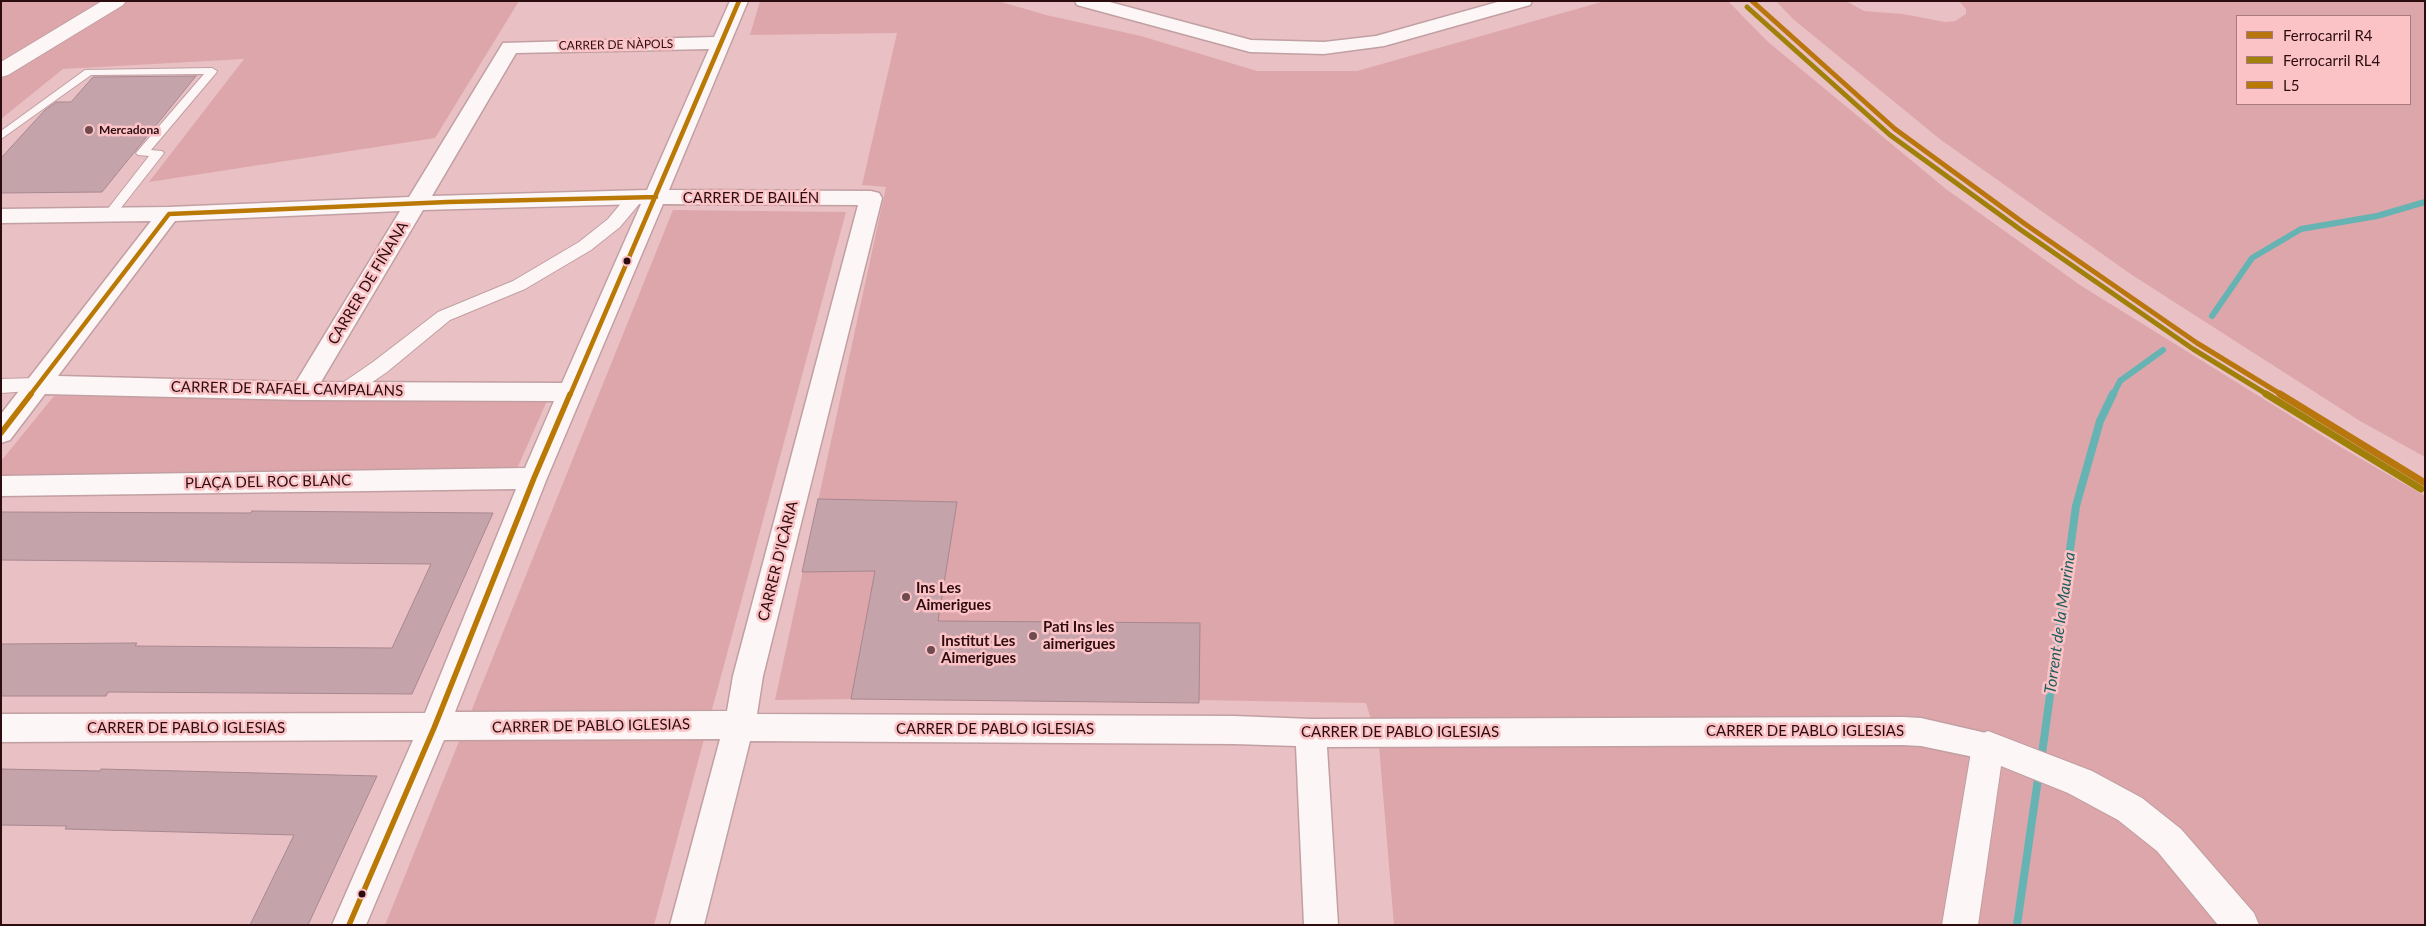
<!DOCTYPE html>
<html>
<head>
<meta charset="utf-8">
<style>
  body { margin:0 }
  #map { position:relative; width:2426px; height:926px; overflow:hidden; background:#e9c1c4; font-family:Lato,sans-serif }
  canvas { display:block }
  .frame { position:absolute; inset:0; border:2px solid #2d0c10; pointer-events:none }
  .legend { position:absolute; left:2236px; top:15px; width:175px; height:90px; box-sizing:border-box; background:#fcc3c6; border:1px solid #a97a7d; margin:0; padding:6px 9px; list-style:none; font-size:15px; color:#2d0c10 }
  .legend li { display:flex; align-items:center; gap:10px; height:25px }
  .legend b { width:25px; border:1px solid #a97a7d }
</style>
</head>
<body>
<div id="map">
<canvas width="2426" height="926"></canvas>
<div class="frame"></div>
<ul class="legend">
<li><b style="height:6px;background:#ba760e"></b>Ferrocarril R4</li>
<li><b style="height:6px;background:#a08009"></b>Ferrocarril RL4</li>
<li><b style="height:6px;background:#ba7805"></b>L5</li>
</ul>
</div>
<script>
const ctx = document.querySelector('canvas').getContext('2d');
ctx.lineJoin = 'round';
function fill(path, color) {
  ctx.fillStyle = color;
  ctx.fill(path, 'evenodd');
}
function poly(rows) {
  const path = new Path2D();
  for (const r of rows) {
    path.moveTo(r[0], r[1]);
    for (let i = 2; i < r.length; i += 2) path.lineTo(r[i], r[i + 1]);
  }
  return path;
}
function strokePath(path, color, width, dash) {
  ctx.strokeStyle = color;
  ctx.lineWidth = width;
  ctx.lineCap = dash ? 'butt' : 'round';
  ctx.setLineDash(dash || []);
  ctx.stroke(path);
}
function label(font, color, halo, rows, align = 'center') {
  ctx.font = font + ' Lato,sans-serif';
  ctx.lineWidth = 5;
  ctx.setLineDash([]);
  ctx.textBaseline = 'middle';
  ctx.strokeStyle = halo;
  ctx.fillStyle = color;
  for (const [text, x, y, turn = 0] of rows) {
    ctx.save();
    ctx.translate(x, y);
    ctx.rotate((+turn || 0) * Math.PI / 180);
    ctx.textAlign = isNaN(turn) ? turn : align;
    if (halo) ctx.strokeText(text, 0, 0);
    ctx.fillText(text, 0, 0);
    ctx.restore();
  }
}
const green = poly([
  [1,1,519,1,435,138,149,182,244,59,63,69,1,119],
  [760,1,998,1,1046,15,1141,36,1257,71,1357,71,1605,1,1728,1,1767,41,1946,189,2080,285,2344,449,2425,496,2425,925,1394,925,1379,746,1366,703,1028,697,775,700,886,187,862,185,897,33,750,35],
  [1776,1,1846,1,1864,11,1903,14,1945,22,1955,21,1966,14,1966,9,1959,1,2425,1,2425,457,2360,421,2132,275,1941,140,1793,19],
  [2410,16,2410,104,2237,104,2237,16],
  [673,210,846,212,654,925,385,925],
  [54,396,547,401,516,471,1,475,1,461]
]);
const streamFar1 = poly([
  [2212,316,2252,258,2301,229,2377,216,2425,202],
  [2113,395,2120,381,2163,350]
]);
const stream = poly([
  [2041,761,2076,506,2100,421,2113,394],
  [2017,925,2039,772]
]);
const building = poly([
  [196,76,102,192,1,193,1,158,45,110,56,102,71,102,93,77,196,76],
  [818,499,957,502,938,621,1200,623,1199,703,851,699,875,571,802,572,818,499],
  [252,511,493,513,412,694,108,692,106,696,1,696,1,644,137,643,135,646,392,648,431,564,1,560,1,512,251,513,252,511],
  [1,769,100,771,101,769,377,776,308,925,250,925,294,835,65,829,67,826,1,825,1,769]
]);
const service = poly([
  [212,68,217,71,216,73,151,150,162,151,164,153,113,218,109,219,103,215,149,156,138,155,136,153,204,74,91,75,1,139,1,131,85,70,212,68]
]);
const pedestrian = poly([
  [634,194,640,195,642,199,640,203,620,227,591,250,525,289,450,320,387,372,352,396,345,398,338,396,335,391,338,386,373,362,438,312,513,281,579,242,608,219,628,195,634,194],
  [37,378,44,380,47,385,44,390,1,393,1,379,37,378]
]);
const minor = poly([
  [730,1,748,1,669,190,871,191,879,193,882,198,763,676,757,714,1234,716,1311,719,1903,717,1921,718,1999,736,2003,746,1999,756,1988,760,1921,746,1903,745,1327,747,1338,925,1304,925,1296,746,1234,744,750,741,704,925,670,925,720,739,444,740,366,925,332,925,413,740,1,742,1,714,425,713,516,489,1,496,1,476,525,468,554,401,303,400,45,394,10,440,1,443,1,414,151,221,1,223,1,209,169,207,409,197,503,43,714,37,730,1],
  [709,49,647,190,432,196,516,53,709,49],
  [641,204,562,383,321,382,423,210,641,204],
  [663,204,858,205,733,676,727,711,455,712,547,478,663,204],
  [400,211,296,382,58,376,175,221,400,211],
  [1075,1,1106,1,1251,40,1324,42,1376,36,1501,1,1532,1,1530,5,1384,46,1324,54,1250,52,1077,5,1075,1]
]);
const tertiary = poly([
  [102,1,126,1,123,5,8,75,1,77,1,62,102,1]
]);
const secondary = poly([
  [1988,731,2092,771,2142,798,2181,829,2254,913,2259,925,2218,925,2157,851,2118,820,2068,793,2001,766,1978,925,1942,925,1972,746,1977,736,1988,731]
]);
const bus1Far1 = poly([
  [30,395,169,214,448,202,656,197],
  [570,395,739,1]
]);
const bus1 = poly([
  [1,433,31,394],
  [349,925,434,728,534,478,570,394]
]);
const rail1Far1 = poly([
  [1752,1,1895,129,2025,224,2197,343,2282,395]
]);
const rail1 = poly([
  [2280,394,2425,483]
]);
const rail2Far1 = poly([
  [1747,7,1890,135,2021,230,2193,349,2268,395]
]);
const rail2 = poly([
  [2266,394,2421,489]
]);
const markers = [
  [89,130,5,"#6f4b4f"],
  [627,261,4.5,"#2d0c10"],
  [906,597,5,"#6f4b4f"],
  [1033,636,5,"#6f4b4f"],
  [931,650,5,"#6f4b4f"],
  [362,894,4.5,"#2d0c10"]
];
const farStreetnames = [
  ["CARRER DE NÀPOLS",616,45,-1]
];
const farPoinames = [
  ["Mercadona",99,130]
];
const streetNames = [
  ["CARRER DE BAILÉN",751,198],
  ["CARRER DE FIÑANA",368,283,-59],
  ["CARRER DE RAFAEL CAMPALANS",287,389,1],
  ["PLAÇA DEL ROC BLANC",268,482,-1],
  ["CARRER D'ICÀRIA",778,561,-76],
  ["CARRER DE PABLO IGLESIAS",591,726,-1],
  ["CARRER DE PABLO IGLESIAS",186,728],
  ["CARRER DE PABLO IGLESIAS",995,729],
  ["CARRER DE PABLO IGLESIAS",1805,731],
  ["CARRER DE PABLO IGLESIAS",1400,732]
];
const poiNames = [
  ["Ins Les",916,588],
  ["Aimerigues",916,605],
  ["Pati Ins les",1043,627],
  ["aimerigues",1043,644],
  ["Institut Les",941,641],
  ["Aimerigues",941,658]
];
const waterNames = [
  ["Torrent de la Maurina",2060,623,-82]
];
fill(green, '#dda6aa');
strokePath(streamFar1, '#66b3b4', 6);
strokePath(stream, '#66b3b4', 8);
fill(building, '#c5a3ab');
strokePath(building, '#a8878f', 1);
strokePath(service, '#c19fa2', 2);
strokePath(pedestrian, '#c19fa2', 2);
strokePath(minor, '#c19fa2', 3);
strokePath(tertiary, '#c19fa2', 2);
strokePath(secondary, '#c19fa2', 2);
fill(service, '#fcf6f6');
fill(pedestrian, '#fcf6f6');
fill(minor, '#fcf6f6');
fill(tertiary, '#fcf6f6');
fill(secondary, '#fcf6f6');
strokePath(bus1Far1, '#ba7805', 4.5);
strokePath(bus1, '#ba7805', 5.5);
strokePath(rail1Far1, '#ba760e', 5);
strokePath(rail1, '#ba760e', 7);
strokePath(rail2Far1, '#a08009', 5);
strokePath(rail2, '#a08009', 7);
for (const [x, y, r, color] of markers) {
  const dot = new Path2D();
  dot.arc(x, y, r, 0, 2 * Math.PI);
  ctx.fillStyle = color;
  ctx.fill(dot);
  strokePath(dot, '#fcc3c6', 2);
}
label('12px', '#2d0c10', '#fcc3c6', farStreetnames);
label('bold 12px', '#2d0c10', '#fcc3c6', farPoinames, 'left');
label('15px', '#2d0c10', '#fcc3c6', streetNames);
label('bold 15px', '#2d0c10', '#fcc3c6', poiNames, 'left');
label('italic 16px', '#1b5e5e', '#fcc3c6', waterNames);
</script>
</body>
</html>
